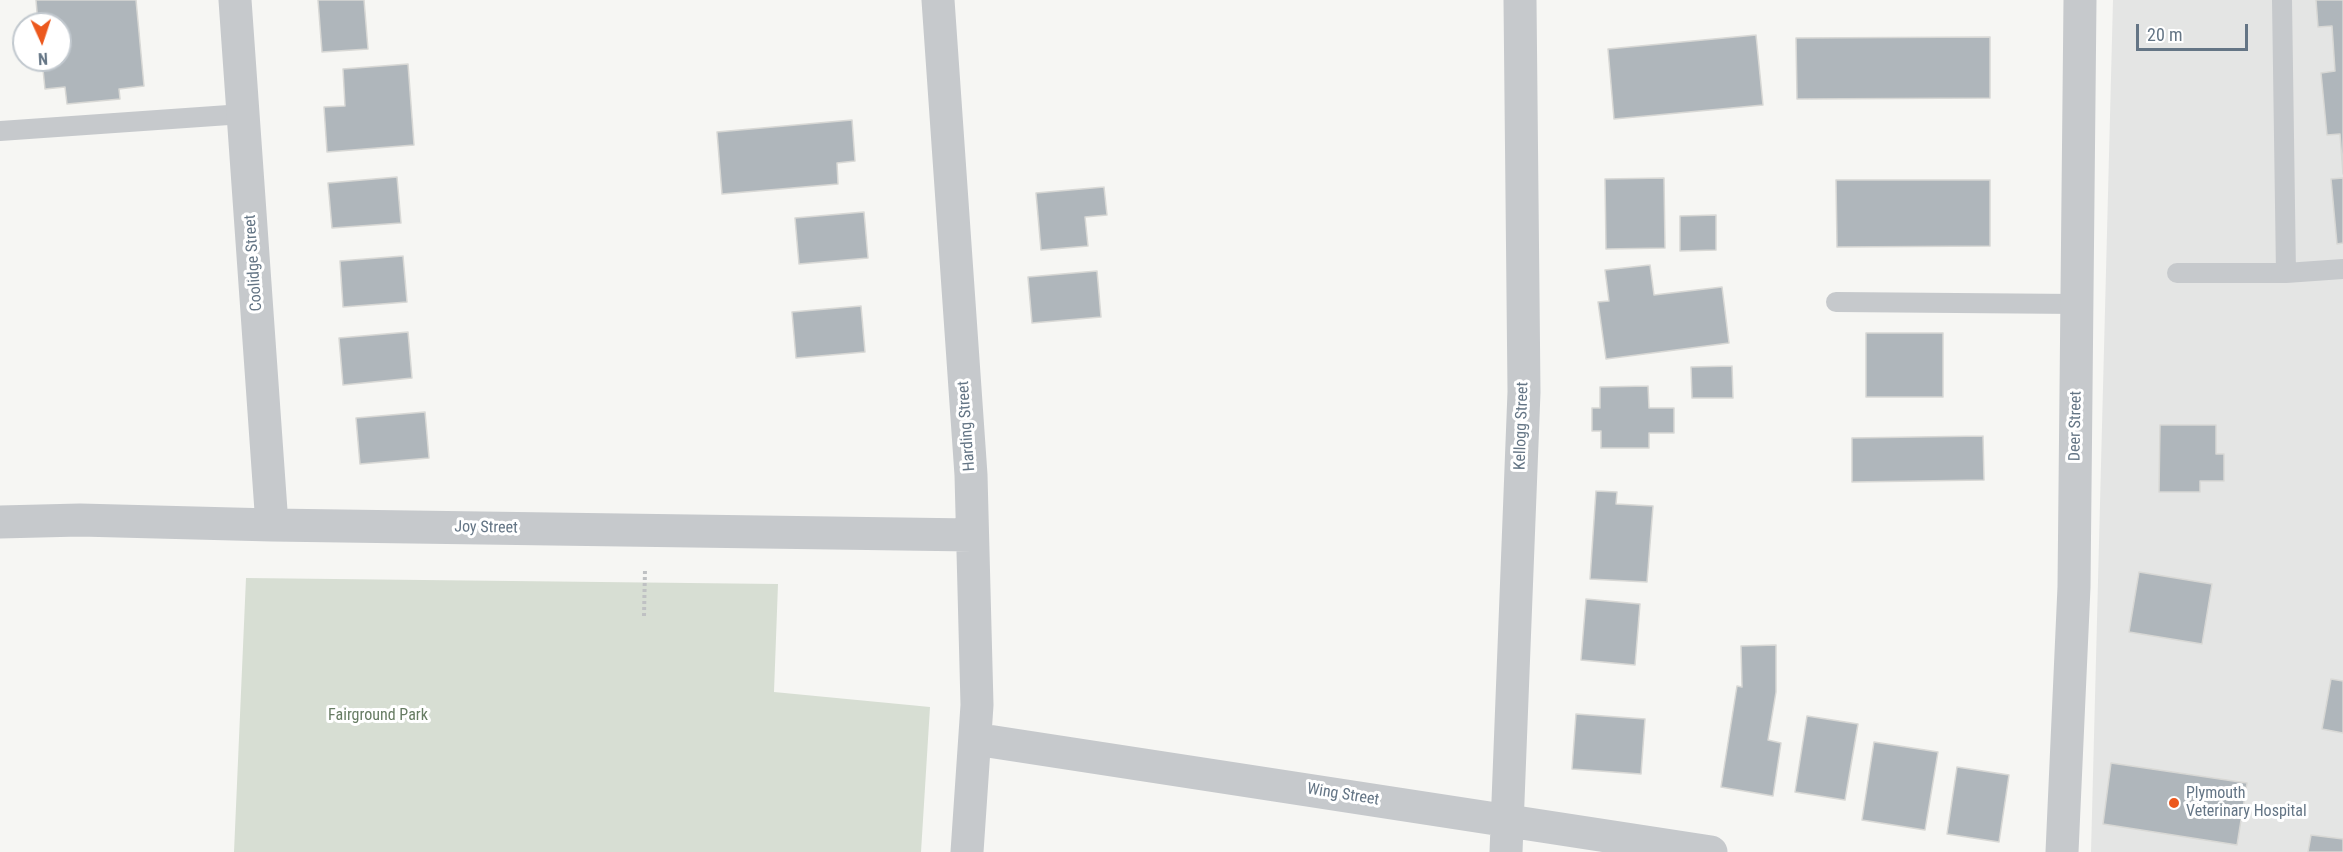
<!DOCTYPE html>
<html>
<head>
<meta charset="utf-8">
<style>
  body { margin:0 }
  #map { position:relative; width:2343px; height:852px; overflow:hidden; background:#f6f6f3; font-family:"Roboto Condensed",sans-serif }
  canvas { display:block }
  .north { position:absolute; left:12px; top:12px; width:60px; height:60px; box-sizing:border-box; background:#fff; border:2px solid #c1c8ce; border-radius:50%; rotate:177deg; font-size:16px; font-weight:700; line-height:24px; text-align:center; color:#647585 }
  .north::after { content:''; display:block; margin:auto; width:21px; height:27px; background:#ec581d; clip-path:polygon(50% 0,100% 100%,50% 72%,0 100%) }
  .scale { position:absolute; left:2136px; top:24px; width:112px; height:27px; box-sizing:border-box; border:3px solid #647585; border-top:0; padding-left:8px; font-size:18px; line-height:21px; white-space:nowrap; color:#647585; -webkit-text-stroke:4px #fff; paint-order:stroke }
</style>
</head>
<body>
<div id="map">
<canvas width="2343" height="852"></canvas>
<div class="north">N</div>
<div class="scale">20 m</div>
</div>
<script>
const ctx = document.querySelector('canvas').getContext('2d');
ctx.lineJoin = 'round';
function fill(path, color) {
  ctx.fillStyle = color;
  ctx.fill(path, 'evenodd');
}
function poly(rows) {
  const path = new Path2D();
  for (const r of rows) {
    path.moveTo(r[0], r[1]);
    for (let i = 2; i < r.length; i += 2) path.lineTo(r[i], r[i + 1]);
  }
  return path;
}
function strokePath(path, color, width, dash) {
  ctx.strokeStyle = color;
  ctx.lineWidth = width;
  ctx.lineCap = dash ? 'butt' : 'round';
  ctx.setLineDash(dash || []);
  ctx.stroke(path);
}
function label(font, color, halo, rows, align = 'center') {
  ctx.font = font + ' "Roboto Condensed",sans-serif';
  ctx.lineWidth = 6;
  ctx.setLineDash([]);
  ctx.textBaseline = 'middle';
  ctx.strokeStyle = halo;
  ctx.fillStyle = color;
  for (const [text, x, y, turn = 0] of rows) {
    ctx.save();
    ctx.translate(x, y);
    ctx.rotate((+turn || 0) * Math.PI / 180);
    ctx.textAlign = isNaN(turn) ? turn : align;
    if (halo) ctx.strokeText(text, 0, 0);
    ctx.fillText(text, 0, 0);
    ctx.restore();
  }
}
const built = poly([
  [2113,0,2343,0,2343,852,2091,852]
]);
const green = poly([
  [246,578,778,584,774,692,930,707,921,852,234,852]
]);
const building = poly([
  [36,0,136,0,144,86,119,89,120,99,67,104,65,87,45,89,42,60,60,60,60,24,38,24,36,0],
  [318,0,364,0,368,49,322,52,318,0],
  [2316,0,2343,0,2343,174,2340,134,2327,135,2321,73,2335,71,2332,26,2318,27,2316,0],
  [1756,35,1763,105,1614,119,1608,49,1756,35],
  [1990,37,1990,98,1797,99,1796,38,1990,37],
  [408,64,414,145,327,152,324,107,345,106,343,69,408,64],
  [852,120,855,161,837,163,838,184,722,194,717,132,852,120],
  [397,177,401,223,332,228,328,183,397,177],
  [1664,178,1665,248,1606,249,1605,179,1664,178],
  [2343,178,2343,243,2337,244,2331,179,2343,178],
  [1836,180,1990,180,1990,246,1837,247,1836,180],
  [1104,187,1107,215,1085,217,1088,246,1041,250,1036,193,1104,187],
  [864,212,868,258,799,264,795,218,864,212],
  [1716,215,1716,250,1680,251,1680,216,1716,215],
  [403,256,407,302,343,307,340,261,403,256],
  [1650,265,1654,295,1722,287,1729,343,1606,359,1598,302,1609,301,1605,270,1650,265],
  [1097,271,1101,317,1032,323,1028,277,1097,271],
  [861,306,865,352,796,358,792,312,861,306],
  [408,332,412,378,343,385,339,338,408,332],
  [1866,333,1943,333,1943,397,1866,397,1866,333],
  [1732,366,1733,398,1692,398,1691,367,1732,366],
  [1648,386,1649,408,1674,408,1674,433,1649,433,1649,448,1601,448,1601,431,1592,431,1592,408,1600,408,1600,387,1648,386],
  [425,412,429,458,360,464,356,418,425,412],
  [2160,425,2216,425,2216,454,2224,454,2224,481,2200,481,2200,492,2159,492,2160,425],
  [1983,436,1984,480,1852,482,1852,438,1983,436],
  [1596,491,1617,492,1616,504,1653,506,1647,582,1590,579,1596,491],
  [2139,572,2212,584,2202,644,2129,632,2139,572],
  [1586,599,1640,604,1635,665,1581,660,1586,599],
  [1776,645,1776,692,1768,740,1781,743,1773,796,1721,787,1737,686,1742,687,1741,646,1776,645],
  [2331,679,2343,681,2343,733,2322,729,2331,679],
  [1576,714,1645,719,1641,774,1572,769,1576,714],
  [1807,716,1858,724,1845,800,1795,792,1807,716],
  [1874,742,1938,752,1925,830,1862,820,1874,742],
  [2111,763,2247,783,2237,845,2103,824,2111,763],
  [1957,767,2009,775,1999,842,1947,834,1957,767],
  [2311,835,2343,839,2343,852,2308,852,2311,835]
]);
const path = poly([
  [644,616,645,570]
]);
const service = poly([
  [2282,0,2286,273],
  [0,131,243,114],
  [2177,273,2286,273,2343,269],
  [1836,302,2077,304]
]);
const minor = poly([
  [235,0,272,525],
  [938,0,971,475,977,705,967,852],
  [0,522,80,520,272,525,972,535],
  [975,739,1711,852],
  [1506,852,1524,392,1520,0],
  [2062,852,2074,587,2080,0]
]);
const markers = [
  [2174,803,6,"#ec581d"]
];
const streetNames = [
  ["Coolidge Street",254,263,-94],
  ["Harding Street",967,426,-94],
  ["Kellogg Street",1522,426,-88],
  ["Deer Street",2076,426,-89],
  ["Joy Street",486,528,1],
  ["Wing Street",1343,795,9]
];
const parkNames = [
  ["Fairground Park",378,716]
];
const poiNames = [
  ["Plymouth",2186,794],
  ["Veterinary Hospital",2186,812]
];
fill(built, '#e4e5e4');
fill(green, '#d7ded3');
fill(building, '#afb6bb');
strokePath(building, '#d8d8d5', 1.5);
strokePath(path, '#bfc1c3', 4, [3, 3]);
strokePath(service, '#c6c9cc', 20);
strokePath(minor, '#c6c9cc', 33);
for (const [x, y, r, color] of markers) {
  const dot = new Path2D();
  dot.arc(x, y, r, 0, 2 * Math.PI);
  ctx.fillStyle = color;
  ctx.fill(dot);
  strokePath(dot, '#fff', 2);
}
label('16px', '#647585', '#fff', streetNames);
label('16px', '#677c63', '#fff', parkNames);
label('16px', '#647585', '#fff', poiNames, 'left');
</script>
</body>
</html>
